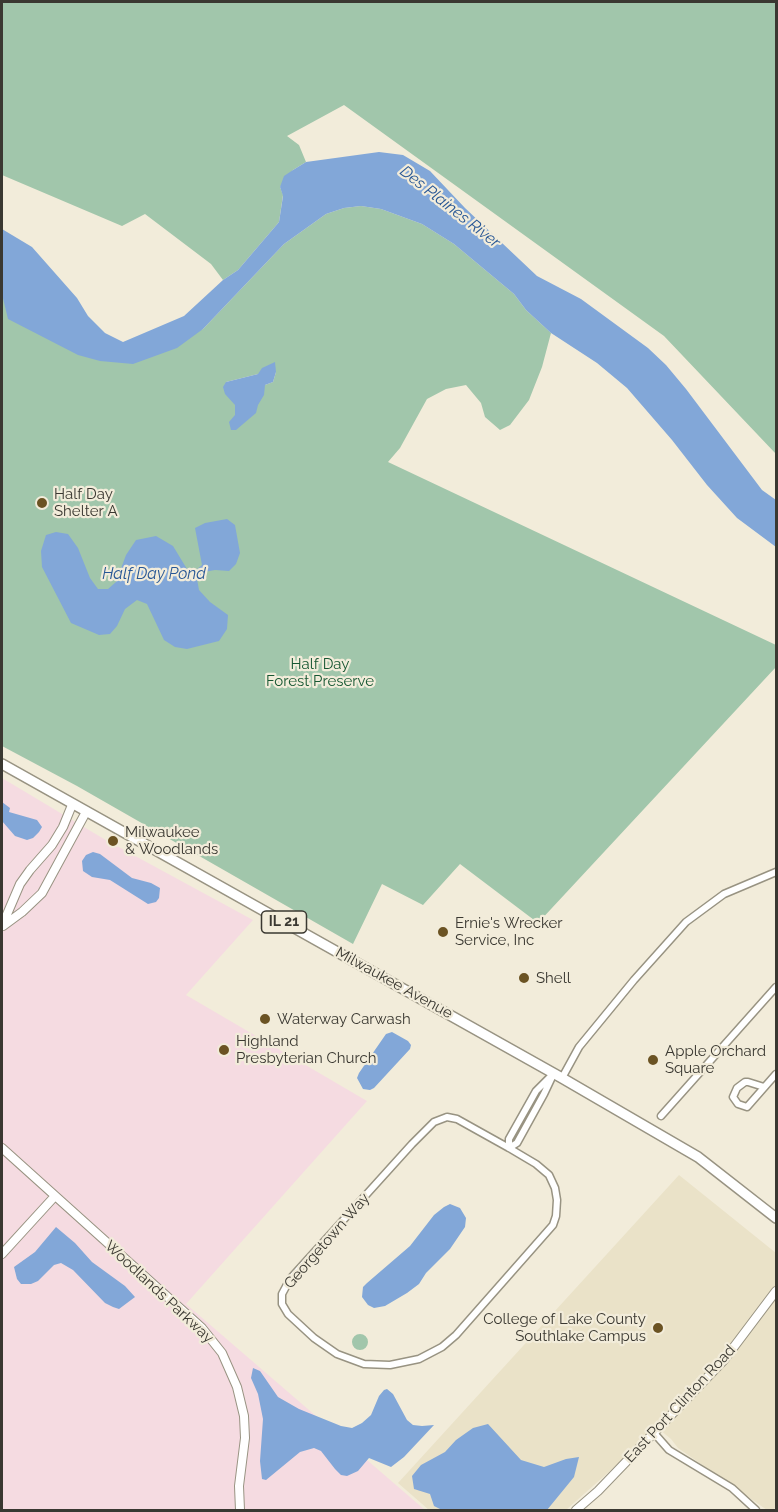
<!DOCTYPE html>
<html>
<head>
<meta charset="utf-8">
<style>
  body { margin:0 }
  #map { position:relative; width:778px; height:1512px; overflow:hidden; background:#f2ecda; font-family:Raleway,sans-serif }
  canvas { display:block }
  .frame { position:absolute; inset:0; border:3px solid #3a3831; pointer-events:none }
</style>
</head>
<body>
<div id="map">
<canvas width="778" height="1512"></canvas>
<div class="frame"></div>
</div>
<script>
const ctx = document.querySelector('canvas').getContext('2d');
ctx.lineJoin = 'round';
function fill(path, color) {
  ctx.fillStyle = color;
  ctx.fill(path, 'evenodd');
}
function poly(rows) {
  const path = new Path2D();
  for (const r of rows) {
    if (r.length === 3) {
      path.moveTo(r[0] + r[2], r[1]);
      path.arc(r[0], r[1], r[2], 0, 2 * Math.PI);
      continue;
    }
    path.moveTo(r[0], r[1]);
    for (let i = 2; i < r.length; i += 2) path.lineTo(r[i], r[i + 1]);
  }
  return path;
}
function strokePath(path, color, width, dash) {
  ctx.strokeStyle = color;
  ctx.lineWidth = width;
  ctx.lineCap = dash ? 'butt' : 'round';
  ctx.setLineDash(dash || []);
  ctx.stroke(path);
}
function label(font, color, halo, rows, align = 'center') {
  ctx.font = font + ' Raleway,sans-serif';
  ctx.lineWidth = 4.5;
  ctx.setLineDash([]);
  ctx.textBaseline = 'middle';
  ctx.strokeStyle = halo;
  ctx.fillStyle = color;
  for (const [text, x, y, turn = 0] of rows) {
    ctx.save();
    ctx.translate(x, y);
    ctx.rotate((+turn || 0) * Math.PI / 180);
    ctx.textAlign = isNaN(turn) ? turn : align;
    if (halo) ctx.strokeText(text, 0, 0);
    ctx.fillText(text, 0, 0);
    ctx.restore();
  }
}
const commercial = poly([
  [2,778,104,839,253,920,186,995,367,1101,186,1304,425,1510,2,1510]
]);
const built = poly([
  [679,1175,776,1253,776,1507,773,1510,767,1510,678,1448,671,1439,654,1425,639,1445,566,1510,429,1510,398,1483]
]);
const green = poly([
  [2,2,776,2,776,454,664,336,344,105,287,136,299,145,306,162,293,170,280,187,283,195,279,222,238,270,223,280,211,264,145,214,122,226,2,175],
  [361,206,381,209,422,224,454,244,514,294,526,310,551,333,542,367,529,400,510,425,500,430,485,417,481,403,466,385,446,389,427,399,400,448,388,462,776,645,776,667,538,923,460,864,423,905,382,884,353,944,77,786,2,746,2,251,97,344,148,351,203,329,284,244,326,214,344,208],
  [276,372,273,382,265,385,226,382,258,374],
  [360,1342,8]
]);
const water = poly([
  [379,152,403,155,430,171,465,208,537,276,581,299,648,348,666,365,686,389,762,490,776,500,776,547,737,518,707,485,672,440,627,388,597,363,551,333,526,310,514,294,454,244,422,224,381,209,361,206,344,208,326,214,284,244,203,329,177,348,133,364,100,361,78,355,8,319,2,294,2,229,32,247,77,298,88,316,105,333,123,342,184,316,223,280,238,270,279,222,283,196,280,187,284,176,293,170,306,162],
  [275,362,276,372,273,382,265,385,264,395,258,405,256,413,236,430,231,430,229,422,235,415,235,405,225,394,223,387,226,382,258,374,262,368],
  [227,519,235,525,240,553,236,564,229,571,215,570,204,572,197,579,199,590,210,602,228,615,227,629,219,641,187,649,175,647,164,640,147,604,137,600,125,609,117,626,110,634,99,635,71,623,42,567,41,551,46,535,56,532,68,534,78,548,90,578,98,589,108,589,116,582,126,555,136,540,156,536,173,546,187,569,194,572,202,565,195,528,205,523],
  [2,802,10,808,9,812,37,820,42,827,39,832,33,838,27,840,15,836,2,821],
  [93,852,100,854,132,878,151,883,160,888,159,898,156,902,148,904,110,880,92,877,83,871,82,861,86,855],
  [392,1032,408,1041,411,1045,410,1049,374,1088,370,1090,363,1089,357,1078,359,1073,386,1034],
  [450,1204,460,1208,466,1218,465,1227,450,1249,426,1273,419,1284,407,1293,385,1306,374,1308,368,1305,362,1297,363,1287,367,1283,410,1246,434,1215,444,1207],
  [56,1227,75,1243,92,1262,125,1286,135,1297,119,1309,113,1307,105,1303,73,1270,61,1263,54,1265,38,1281,31,1284,21,1284,17,1279,14,1267,35,1252],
  [253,1368,260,1371,278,1397,299,1409,341,1426,352,1428,362,1423,371,1415,379,1396,384,1390,387,1389,393,1394,407,1420,413,1425,422,1426,434,1425,404,1457,391,1467,369,1458,358,1471,347,1476,341,1475,335,1469,321,1451,314,1448,300,1452,266,1480,262,1479,260,1461,263,1419,258,1394,251,1378],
  [488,1424,521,1460,544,1467,566,1459,579,1457,574,1477,547,1510,442,1510,434,1506,430,1494,414,1489,412,1476,421,1465,445,1452,456,1440,473,1428]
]);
const minor = poly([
  [562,1078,579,1047,634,980,686,922,724,894,776,872],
  [764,1087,748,1082,745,1082,737,1088,733,1097,738,1104,747,1107,776,1074],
  [661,1116,776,987],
  [447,1117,457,1119,509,1148,536,1164,549,1175,555,1188,557,1200,556,1216,553,1225,456,1335,442,1347,419,1359,390,1365,364,1364,337,1354,314,1338,288,1314,282,1304,282,1294,290,1279,412,1144,434,1122,447,1117],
  [509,1148,509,1139,536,1091,553,1074],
  [509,1148,517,1143,544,1094,552,1077],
  [654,1433,669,1450,732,1488,756,1510]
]);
const tertiary = poly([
  [2,926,20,884,30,870,52,845,63,827,72,805],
  [3,926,22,912,42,893,86,812],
  [2,1148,202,1328,222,1353,237,1387,244,1416,245,1438,239,1486,240,1510],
  [2,1254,55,1196],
  [576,1510,598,1491,724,1360,776,1291]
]);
const primary = poly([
  [2,764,562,1078,698,1157,776,1218]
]);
const markers = [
  [42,503,6,"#6b5323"],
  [113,841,6,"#6b5323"],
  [443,932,6,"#6b5323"],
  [524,978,6,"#6b5323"],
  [265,1019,6,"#6b5323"],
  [224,1050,6,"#6b5323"],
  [653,1060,6,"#6b5323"],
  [658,1328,6,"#6b5323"]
];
const shields = [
  [284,922,45]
];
const shieldNames = [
  ["IL 21",284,922]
];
const poiNames = [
  ["Half Day",54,494],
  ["Shelter A",54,511],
  ["Milwaukee",125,832],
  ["& Woodlands",125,849],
  ["Ernie's Wrecker",455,923],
  ["Service, Inc",455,940],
  ["Shell",536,978],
  ["Waterway Carwash",277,1019],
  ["Highland",236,1041],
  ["Presbyterian Church",236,1058],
  ["Apple Orchard",665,1051],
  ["Square",665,1068],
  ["College of Lake County",646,1319,"right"],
  ["Southlake Campus",646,1336,"right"]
];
const parkNames = [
  ["Half Day",320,664],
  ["Forest Preserve",320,681]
];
const streetNames = [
  ["Milwaukee Avenue",394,983,29],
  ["Georgetown Way",327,1241,-49],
  ["Woodlands Parkway",159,1292,43],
  ["East Port Clinton Road",680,1404,-47]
];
const waterNames = [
  ["Des Plaines River",450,207,38],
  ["Half Day Pond",154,574]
];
fill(commercial, '#f5dbe1');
fill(built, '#eae2c8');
fill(green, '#a1c6ab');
fill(water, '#82a7d8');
strokePath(minor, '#989382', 9);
strokePath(tertiary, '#989382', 10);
strokePath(primary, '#989382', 12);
strokePath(minor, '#fff', 6);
strokePath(tertiary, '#fff', 8);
strokePath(primary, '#fff', 9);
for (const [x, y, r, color] of markers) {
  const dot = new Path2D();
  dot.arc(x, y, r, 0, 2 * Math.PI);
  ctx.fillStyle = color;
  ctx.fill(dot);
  strokePath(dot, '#f2ecda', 2);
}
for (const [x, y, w] of shields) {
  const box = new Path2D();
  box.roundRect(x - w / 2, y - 11, w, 22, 4.5);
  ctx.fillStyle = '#f2ecda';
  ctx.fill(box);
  strokePath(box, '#3a3831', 1.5);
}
label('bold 14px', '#3a3831', null, shieldNames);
label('15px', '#3a3831', '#f2ecda', poiNames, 'left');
label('15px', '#165732', '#f2ecda', parkNames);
label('15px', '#3a3831', '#f2ecda', streetNames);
label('italic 16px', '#285795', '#f2ecda', waterNames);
</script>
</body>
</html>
